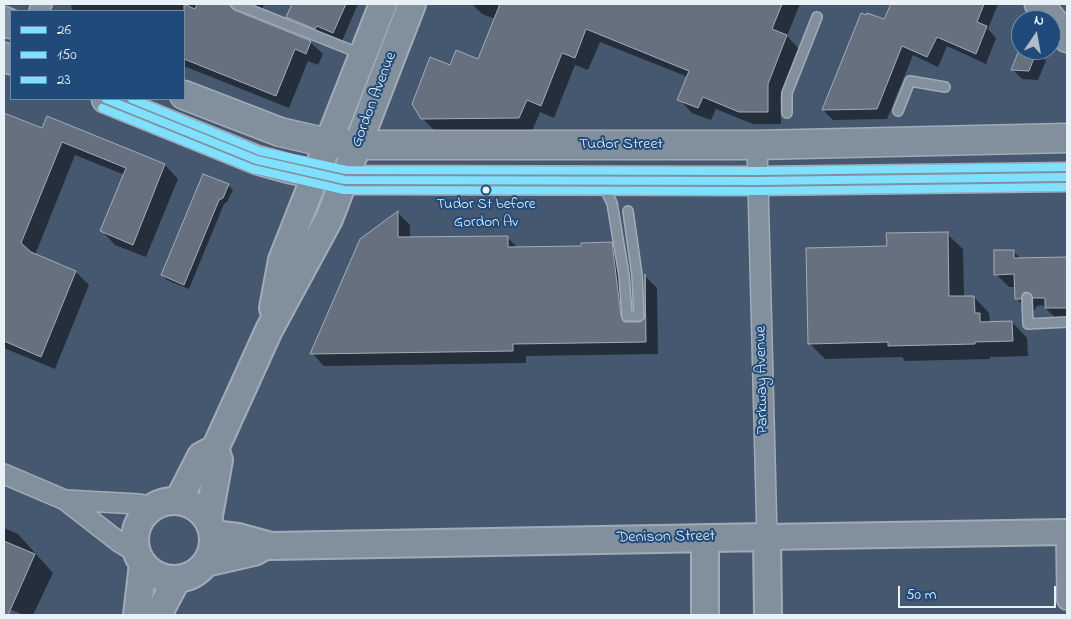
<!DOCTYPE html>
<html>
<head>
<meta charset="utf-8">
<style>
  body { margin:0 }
  #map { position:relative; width:1071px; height:619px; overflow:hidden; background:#46586f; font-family:"Indie Flower",sans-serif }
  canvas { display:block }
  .frame { position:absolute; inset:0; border:5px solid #e8f1f8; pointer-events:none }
  .legend { position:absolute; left:10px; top:10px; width:175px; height:90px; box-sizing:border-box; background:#1f4a7a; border:1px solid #6f8dac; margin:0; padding:6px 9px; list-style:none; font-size:15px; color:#e8f1f8 }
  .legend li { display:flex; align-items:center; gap:10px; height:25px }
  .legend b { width:25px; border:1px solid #6f8dac }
  .north { position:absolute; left:1011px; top:10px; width:50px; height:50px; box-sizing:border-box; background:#1f4a7a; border:1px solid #6f8dac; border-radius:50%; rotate:12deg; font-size:14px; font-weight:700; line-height:20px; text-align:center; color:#e8f1f8 }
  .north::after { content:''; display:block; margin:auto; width:18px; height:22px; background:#afbbc8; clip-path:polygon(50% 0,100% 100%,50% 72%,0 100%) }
  .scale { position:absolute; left:898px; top:586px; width:158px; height:22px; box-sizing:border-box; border:2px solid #e8f1f8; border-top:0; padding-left:6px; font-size:15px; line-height:18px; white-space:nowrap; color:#e8f1f8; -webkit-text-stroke:4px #1f4a7a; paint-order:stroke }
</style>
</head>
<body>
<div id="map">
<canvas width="1071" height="619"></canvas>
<div class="frame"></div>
<ul class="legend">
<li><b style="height:6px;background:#80e0ff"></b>26</li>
<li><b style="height:6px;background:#80e0ff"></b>150</li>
<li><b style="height:6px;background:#80e0ff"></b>23</li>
</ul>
<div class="north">N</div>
<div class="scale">50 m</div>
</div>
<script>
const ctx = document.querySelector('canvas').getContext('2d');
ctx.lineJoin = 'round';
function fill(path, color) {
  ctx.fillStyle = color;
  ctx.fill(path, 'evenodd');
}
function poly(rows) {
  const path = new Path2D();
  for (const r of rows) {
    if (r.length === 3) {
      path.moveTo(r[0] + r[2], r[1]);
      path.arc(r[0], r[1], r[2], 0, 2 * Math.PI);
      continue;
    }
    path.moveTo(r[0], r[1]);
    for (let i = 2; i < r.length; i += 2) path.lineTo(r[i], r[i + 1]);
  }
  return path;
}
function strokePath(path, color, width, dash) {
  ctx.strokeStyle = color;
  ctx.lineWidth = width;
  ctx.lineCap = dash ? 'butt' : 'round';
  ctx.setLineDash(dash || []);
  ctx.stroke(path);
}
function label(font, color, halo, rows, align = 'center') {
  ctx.font = font + ' "Indie Flower",sans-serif';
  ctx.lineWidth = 4;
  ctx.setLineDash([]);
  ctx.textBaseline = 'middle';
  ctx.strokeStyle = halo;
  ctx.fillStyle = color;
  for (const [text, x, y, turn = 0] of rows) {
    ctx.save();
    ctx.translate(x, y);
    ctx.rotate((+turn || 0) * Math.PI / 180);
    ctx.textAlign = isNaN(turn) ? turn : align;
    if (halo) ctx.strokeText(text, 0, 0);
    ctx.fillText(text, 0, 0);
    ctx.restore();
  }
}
const shadow = poly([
  [71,4,264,4,261,14,244,12,243,14,310,42,323,54,318,65,308,61,289,108,184,66,184,11,72,11],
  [293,4,358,4,342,41,326,34,325,37,297,26,288,17],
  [472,4,800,4,787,36,800,50,780,97,781,124,753,124,716,109,711,120,692,113,679,99,688,77,600,42,588,70,575,65,554,118,540,112,532,131,435,131,422,118,451,67,479,60,496,19,482,14],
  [892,4,998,4,988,29,996,38,986,64,947,46,938,67,913,55,887,119,833,120,823,110,884,21],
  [1021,47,1021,50,1037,50,1046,61,1038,80,1022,79,1013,70],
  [4,114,42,130,47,118,165,165,178,179,146,257,115,245,102,231,125,175,75,155,35,255,76,272,89,285,55,369,4,348],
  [228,185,233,190,227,202,224,204,189,289,167,280,162,275],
  [398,213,410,225,410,238,507,237,518,248,582,247,612,243,624,256,632,323,640,323,646,319,646,277,657,288,658,354,526,356,526,363,324,366,312,353],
  [947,234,963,249,964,297,974,297,989,313,990,323,1012,322,1027,338,1028,356,990,357,990,359,905,361,902,357,825,359,809,343,888,248],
  [1013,251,1021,259,1067,258,1067,321,1059,321,1042,305,1037,306,1034,311,1029,312,1016,298,1016,287,1009,287,996,274],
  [4,528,18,534,53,573,33,615,24,615,4,607]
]);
const building = poly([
  [184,4,195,9,197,4,228,4,234,10,311,41,306,54,295,49,276,96,184,59,184,4],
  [292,4,346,4,333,33,317,26,315,29,286,17,292,4],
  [500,4,782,4,772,29,787,35,768,84,768,112,739,112,703,97,698,108,677,100,689,71,586,29,575,58,562,53,541,106,527,100,519,118,421,119,412,104,430,57,450,65,456,50,478,59,500,4],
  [891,4,984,4,977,22,987,26,976,54,937,37,927,57,902,46,877,109,822,110,861,13,867,15,867,13,884,19,891,4],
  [1019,50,1037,50,1029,71,1011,70,1019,50],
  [4,113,42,128,47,116,165,164,133,245,100,231,126,168,62,142,21,243,31,252,76,271,41,357,4,341,4,113],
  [203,174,229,184,223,198,219,200,184,285,161,275,203,174],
  [398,211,398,237,508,236,508,247,581,246,581,243,612,242,621,316,624,322,640,322,645,318,645,274,646,342,513,344,513,351,310,354,360,239,398,211],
  [948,232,949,296,974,296,975,313,980,313,980,322,1012,321,1013,341,975,342,975,344,888,346,888,342,808,344,806,248,887,246,886,233,948,232],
  [994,250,1014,250,1014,258,1067,257,1067,308,1045,308,1045,298,1033,298,1027,292,1023,293,1021,299,1015,299,1014,274,994,275,994,250],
  [4,541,35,554,8,615,4,615,4,541]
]);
const service = poly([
  [236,4,361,54],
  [898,111,910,81,945,87],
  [787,113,787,93,817,17],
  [603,185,612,203,624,275,627,316,639,316,637,275,628,211],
  [1027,298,1028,324,1067,322]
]);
const minor = poly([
  [39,11,42,4],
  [757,145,767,537],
  [4,474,65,500,119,542,137,553],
  [65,500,139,504,152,507],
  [1066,532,1067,600]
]);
const tertiary = poly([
  [767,537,1067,532]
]);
const secondary = poly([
  [273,308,282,260,383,4],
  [174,540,39],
  [178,501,201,456,215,449],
  [208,521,219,460,215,449,269,330,329,219,412,4],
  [213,534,238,537,271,546,767,537,768,615],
  [705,538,705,615],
  [206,563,254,552,265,546],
  [137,615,143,564],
  [158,615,177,579]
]);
const primary = poly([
  [4,21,11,24],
  [4,57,11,60],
  [184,95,280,132,328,143,357,145,757,145,1067,138],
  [106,99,257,160,290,169,345,180,758,181,1067,177]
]);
const trunk = poly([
  [1039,4,1067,38]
]);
const bus1 = poly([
  [106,99,257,160,345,180,758,181,1067,177]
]);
const bus2 = poly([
  [102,108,253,169,344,190,758,191,1067,187]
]);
const bus3 = poly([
  [132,99,260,151,346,170,758,171,1067,167]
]);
const markers = [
  [486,190,4.5,"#e8f1f8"]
];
const busNames = [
  ["Tudor St before",486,206],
  ["Gordon Av",486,224]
];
const streetNames = [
  ["Gordon Avenue",375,100,-69],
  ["Tudor Street",621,145],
  ["Parkway Avenue",763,380,-91],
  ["Denison Street",666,538,-1]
];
fill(shadow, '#0007');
fill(building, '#67707f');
strokePath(building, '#a2acb8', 1);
strokePath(service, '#a2acb8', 12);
strokePath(minor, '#a2acb8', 22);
strokePath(tertiary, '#a2acb8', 28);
strokePath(secondary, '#a2acb8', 30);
strokePath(primary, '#a2acb8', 31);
strokePath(trunk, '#a2acb8', 31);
strokePath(service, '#828f9c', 9);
strokePath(minor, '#828f9c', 19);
strokePath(tertiary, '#828f9c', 24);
strokePath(secondary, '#828f9c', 26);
strokePath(primary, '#828f9c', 28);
strokePath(trunk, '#828f9c', 28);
strokePath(bus1, '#80e0ff', 8);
strokePath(bus2, '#80e0ff', 8);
strokePath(bus3, '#80e0ff', 8);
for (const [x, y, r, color] of markers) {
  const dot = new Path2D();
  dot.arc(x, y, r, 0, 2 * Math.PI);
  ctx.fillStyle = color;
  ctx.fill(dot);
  strokePath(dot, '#1f4a7a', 2);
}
label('15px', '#e8f1f8', '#1f4a7a', busNames);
label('16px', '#e8f1f8', '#1f4a7a', streetNames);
</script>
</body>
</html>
